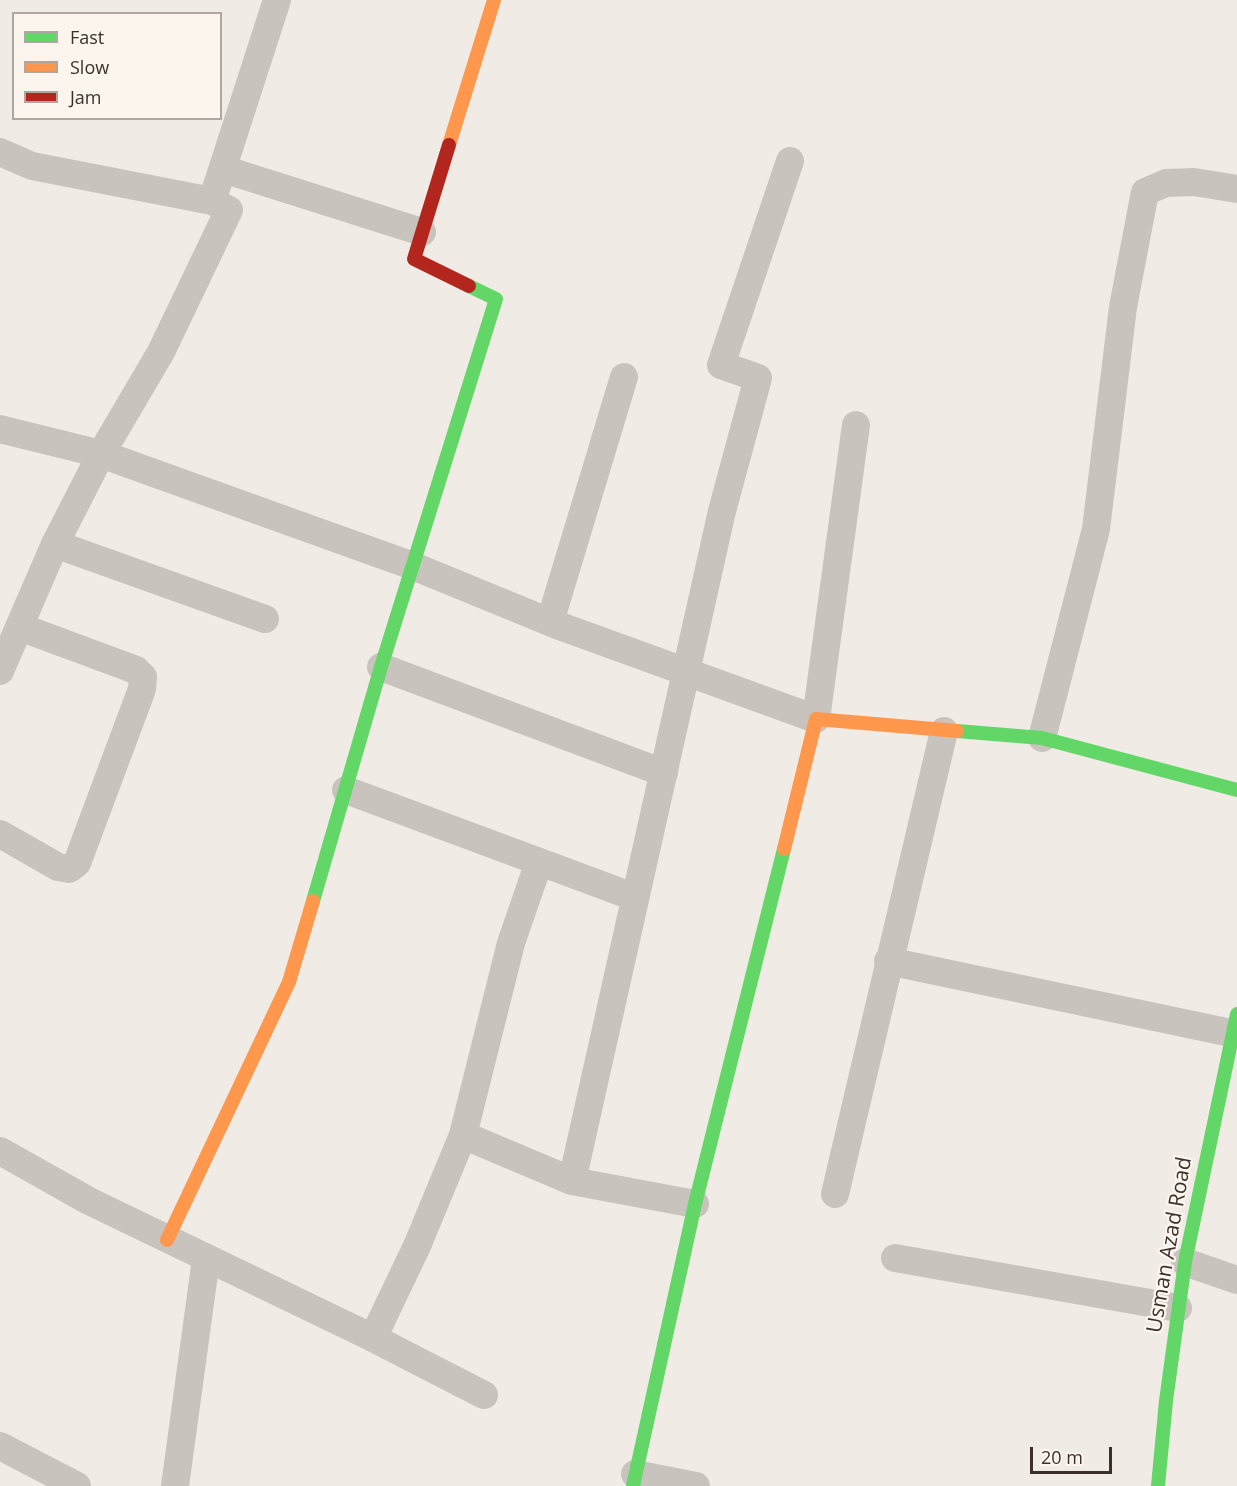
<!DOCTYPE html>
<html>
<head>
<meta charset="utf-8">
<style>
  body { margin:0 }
  #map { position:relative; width:1237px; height:1486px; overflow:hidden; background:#f0ebe5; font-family:"Open Sans",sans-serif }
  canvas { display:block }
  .legend { position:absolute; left:12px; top:12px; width:210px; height:108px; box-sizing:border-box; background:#fbf5ee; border:2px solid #aea6a0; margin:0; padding:8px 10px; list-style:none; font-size:18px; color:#3b302b }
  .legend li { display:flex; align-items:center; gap:12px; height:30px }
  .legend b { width:30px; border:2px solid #aea6a0 }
  .scale { position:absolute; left:1030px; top:1447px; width:82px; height:27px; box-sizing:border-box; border:3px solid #3b302b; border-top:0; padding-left:8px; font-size:18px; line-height:21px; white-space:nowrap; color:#3b302b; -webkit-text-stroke:4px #fbf5ee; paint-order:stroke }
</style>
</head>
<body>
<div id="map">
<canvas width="1237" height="1486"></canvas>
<ul class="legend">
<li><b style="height:8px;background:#63d668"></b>Fast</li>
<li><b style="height:8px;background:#ff974d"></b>Slow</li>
<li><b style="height:8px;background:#b3261e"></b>Jam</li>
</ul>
<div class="scale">20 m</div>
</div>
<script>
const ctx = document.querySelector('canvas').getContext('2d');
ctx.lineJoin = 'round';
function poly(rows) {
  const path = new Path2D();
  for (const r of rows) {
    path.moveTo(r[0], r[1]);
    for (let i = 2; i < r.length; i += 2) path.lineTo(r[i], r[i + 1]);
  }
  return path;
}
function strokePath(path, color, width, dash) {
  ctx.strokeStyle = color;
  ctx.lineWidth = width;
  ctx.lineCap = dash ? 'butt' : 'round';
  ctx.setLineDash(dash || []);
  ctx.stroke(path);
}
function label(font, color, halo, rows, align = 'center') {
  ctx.font = font + ' "Open Sans",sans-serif';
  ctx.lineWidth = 4.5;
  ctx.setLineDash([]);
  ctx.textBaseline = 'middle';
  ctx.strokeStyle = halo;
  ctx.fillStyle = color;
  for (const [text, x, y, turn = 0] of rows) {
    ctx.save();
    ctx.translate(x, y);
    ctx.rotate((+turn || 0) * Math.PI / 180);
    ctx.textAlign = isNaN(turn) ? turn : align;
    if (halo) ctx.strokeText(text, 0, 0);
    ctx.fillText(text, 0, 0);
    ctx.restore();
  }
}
const street = poly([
  [0,152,32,166,212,201],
  [223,169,422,232],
  [0,429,101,454,413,566,557,625,816,719,856,425],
  [55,544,265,619],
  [550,622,624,377],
  [381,667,664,773],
  [0,671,55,544,101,454,161,352,229,210,212,201,277,0],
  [1042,738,1096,529,1123,307,1145,192,1166,183,1194,182,1237,189],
  [346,790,634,897],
  [0,834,58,867,69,869,77,863,142,689,143,677,136,670,20,627],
  [888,961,1231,1033],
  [463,1135,572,1181,695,1204],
  [0,1151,89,1201,373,1338,484,1395],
  [572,1181,722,511,758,378,721,365,790,161],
  [835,1194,944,731],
  [895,1258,1178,1308],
  [1185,1262,1237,1280],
  [373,1338,417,1246,463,1135,511,943,539,862],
  [0,1446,77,1486],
  [635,1474,696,1486],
  [175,1486,206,1259]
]);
const fast = poly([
  [957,731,1042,738,1237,790],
  [313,901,381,667,496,299,469,286],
  [633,1486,695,1204,784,849],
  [1158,1486,1166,1401,1185,1262,1237,1014]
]);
const slow = poly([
  [449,145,494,0],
  [784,849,816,719,957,731],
  [167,1240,289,982,313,901]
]);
const jam = poly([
  [449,145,414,259,469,286]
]);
const streetNames = [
  ["Usman Azad Road",1170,1245,-80]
];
strokePath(street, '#c9c3be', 28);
strokePath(fast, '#63d668', 14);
strokePath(slow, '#ff974d', 14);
strokePath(jam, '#b3261e', 14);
label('21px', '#3b302b', '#fbf5ee', streetNames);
</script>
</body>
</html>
